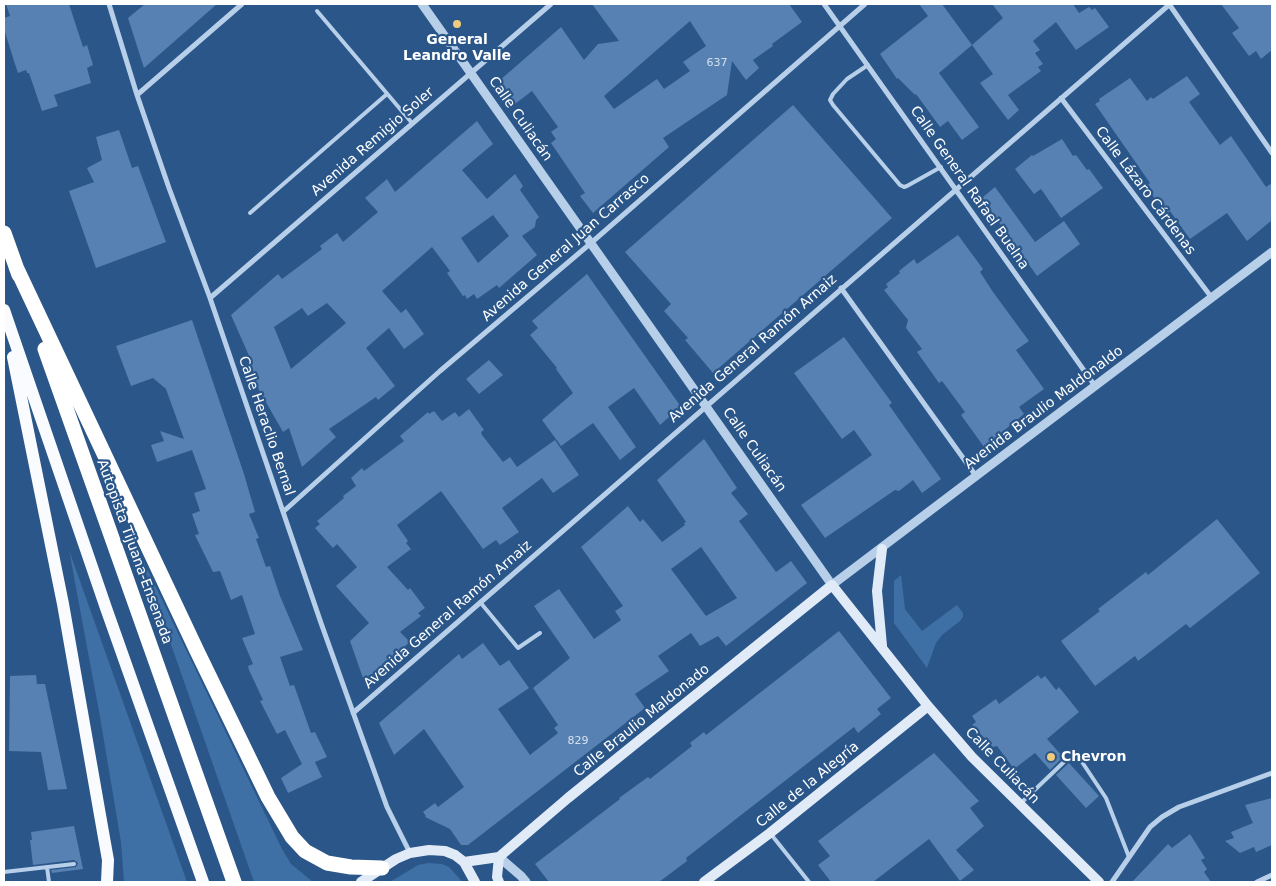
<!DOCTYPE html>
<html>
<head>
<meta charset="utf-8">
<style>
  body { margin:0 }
  #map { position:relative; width:1276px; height:886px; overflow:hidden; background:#2a5689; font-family:"DejaVu Sans",sans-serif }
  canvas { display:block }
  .frame { position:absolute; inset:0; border:5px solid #fff; pointer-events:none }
</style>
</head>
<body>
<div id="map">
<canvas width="1276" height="886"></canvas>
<div class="frame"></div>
</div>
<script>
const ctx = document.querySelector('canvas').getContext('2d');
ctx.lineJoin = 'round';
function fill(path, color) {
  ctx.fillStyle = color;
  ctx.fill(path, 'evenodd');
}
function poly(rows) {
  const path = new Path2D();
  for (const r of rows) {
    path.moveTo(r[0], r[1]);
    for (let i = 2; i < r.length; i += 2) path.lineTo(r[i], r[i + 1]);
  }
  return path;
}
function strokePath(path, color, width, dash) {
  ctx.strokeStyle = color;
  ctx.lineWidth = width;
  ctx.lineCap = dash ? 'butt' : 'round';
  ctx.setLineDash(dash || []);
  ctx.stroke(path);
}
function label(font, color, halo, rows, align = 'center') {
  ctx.font = font + ' "DejaVu Sans",sans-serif';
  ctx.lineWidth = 4.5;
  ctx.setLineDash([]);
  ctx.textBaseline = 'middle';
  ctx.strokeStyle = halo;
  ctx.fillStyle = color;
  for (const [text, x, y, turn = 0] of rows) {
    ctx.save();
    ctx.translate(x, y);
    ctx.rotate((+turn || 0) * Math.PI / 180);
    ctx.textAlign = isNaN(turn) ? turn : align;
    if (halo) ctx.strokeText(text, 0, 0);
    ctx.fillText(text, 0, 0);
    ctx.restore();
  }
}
const green = poly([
  [69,550,187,882,124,882,121,842,100,717],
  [138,550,282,849,291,864,313,882,254,882],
  [901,575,905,609,922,631,957,605,963,613,963,617,960,621,942,635,936,643,927,668,894,623,894,581],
  [428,863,442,864,449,867,459,878,462,882,390,882,418,865]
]);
const building = poly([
  [6,4,69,4,83,47,87,45,93,65,87,68,91,83,54,95,58,106,42,111,29,73,27,73,26,70,18,73,14,61,4,29,4,18,10,16],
  [145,4,217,4,144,68,128,18],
  [592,4,789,4,802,22,772,44,773,46,753,60,759,68,746,80,732,61,727,95,663,138,669,147,593,213,580,196,585,193,551,143,556,139,551,132,558,127,532,91,515,104,499,81,561,27,584,60,598,44,619,41],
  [690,21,706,46,683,62,690,71,664,89,657,79,614,109,604,96],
  [919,4,942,4,972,45,939,73,979,127,962,140,948,121,940,127,916,94,915,95,898,78,897,79,880,54,928,16],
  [992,4,1073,4,1079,13,1089,7,1092,10,1095,8,1109,27,1076,50,1056,22,1033,41,1040,50,1035,53,1043,64,1038,67,1041,71,1008,95,1019,110,1008,120,980,83,993,74,972,45,1003,18],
  [1221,4,1272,4,1272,50,1261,59,1256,51,1249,56,1232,33,1239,28],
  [1187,76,1200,94,1189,102,1220,145,1231,136,1266,187,1272,183,1272,220,1247,241,1227,213,1190,239,1170,211,1166,215,1146,186,1150,183,1095,104,1100,101,1099,99,1130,78,1147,101,1151,97,1153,99],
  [793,105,892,218,713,373,685,340,688,338,664,311,671,304,625,252],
  [477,121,493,144,462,170,487,199,515,174,523,186,520,190,539,217,536,220,535,227,522,236,537,255,499,288,497,285,477,299,474,294,467,299,465,295,463,296,447,273,450,271,432,247,382,291,401,313,406,309,424,334,404,349,389,328,366,348,395,386,378,400,376,397,329,429,336,437,302,467,289,428,283,432,259,390,248,359,250,358,231,315,278,274,282,279,322,249,320,246,337,233,343,242,378,212,365,198,387,179,395,192],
  [493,215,509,236,478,263,461,238],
  [327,303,346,323,291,369,274,327,302,308,308,316],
  [119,130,132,168,138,166,166,242,96,268,69,191,94,182,87,168,102,160,96,137],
  [1062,139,1073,156,1076,155,1087,170,1089,169,1103,188,1061,218,1041,189,1034,194,1015,169,1032,155,1033,156],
  [995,187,1035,242,1064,221,1080,244,1037,276,982,198],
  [958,235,983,269,980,272,993,292,1029,341,1016,350,1044,389,1019,407,1024,414,984,447,961,415,965,412,942,381,939,383,917,352,922,349,906,328,908,320,884,290,888,287,886,284,900,273,899,271,914,259,917,264],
  [587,274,679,404,678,409,660,425,634,388,608,407,636,447,620,460,593,423,561,446,542,420,573,393,556,369,557,368,530,335,538,328,532,321],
  [192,320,244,474,255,512,249,514,259,538,256,539,266,567,270,566,280,596,303,650,280,657,290,686,294,685,311,733,315,732,327,757,315,762,322,777,288,793,281,778,302,764,285,730,277,734,260,701,263,700,249,670,248,666,253,664,242,638,255,634,242,595,231,600,220,571,213,572,195,535,199,534,192,514,200,511,194,493,206,489,192,450,157,462,151,445,164,441,160,431,184,439,166,389,153,378,131,386,116,346],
  [844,337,892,403,889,405,941,479,922,493,913,480,899,491,895,490,825,538,801,505,872,455,854,430,842,439,794,373],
  [489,360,503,375,479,394,466,379],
  [469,409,484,430,481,432,482,435,503,462,510,457,517,467,555,440,579,475,553,493,542,478,502,508,519,532,500,545,496,540,483,549,441,491,397,525,408,541,406,543,411,549,387,567,408,590,410,588,425,608,418,613,421,616,400,632,410,642,364,681,350,641,369,623,336,586,357,567,337,544,333,548,315,528,320,524,317,521,344,498,343,496,356,486,351,478,362,468,364,471,404,441,400,436,428,412,429,414,434,411,442,421,455,412,459,417],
  [704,439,737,488,731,493,748,514,739,521,776,572,791,561,807,583,726,646,718,636,700,646,691,633,658,656,669,671,635,694,645,708,468,845,461,845,450,829,425,817,426,816,423,812,435,803,438,807,464,787,424,729,394,755,379,723,459,654,462,659,483,643,500,666,509,660,529,688,498,709,530,755,558,733,554,728,558,725,533,688,570,658,534,606,559,589,594,639,621,620,615,611,623,606,581,547,628,506,640,522,643,519,662,542,685,525,684,523,686,522,657,480],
  [701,547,737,598,706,616,671,569],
  [1217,519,1260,573,1190,628,1186,624,1138,661,1135,656,1095,686,1061,641,1100,611,1098,609,1146,572,1148,575],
  [839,631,891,698,877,709,881,714,858,733,854,727,686,858,687,861,659,882,549,882,535,864,620,799,619,798,648,777,650,779,692,746,690,743,704,732,706,735],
  [36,675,37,684,45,684,67,789,48,790,41,752,9,751,10,676],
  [1038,675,1041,679,1045,676,1056,690,1059,687,1079,712,1047,739,1063,757,1050,770,1035,753,1014,769,997,746,993,747,972,725,976,722,972,716,996,699,999,704],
  [934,753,979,801,970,808,984,826,956,850,974,870,960,881,929,839,873,882,831,882,818,865,830,856,818,841],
  [1069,763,1099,796,1086,808,1056,775],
  [1272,798,1272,845,1256,852,1254,847,1240,853,1225,841,1234,838,1231,832,1253,823,1245,805],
  [74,826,83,869,52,873,51,870,76,867,78,863,74,860,33,865,30,840,32,840,31,832],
  [1190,834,1205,858,1201,860,1207,869,1204,872,1211,882,1132,882,1168,844,1172,848]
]);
const service = poly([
  [317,11,412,123],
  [868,65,847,79,833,94,830,100,833,105,900,185,904,187,907,186,941,167],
  [250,213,387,94],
  [480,602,518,648,540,633],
  [1021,803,1066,760,1075,757,1080,759,1106,798,1129,857],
  [770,833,809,882],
  [47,867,49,882],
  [4,872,74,864]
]);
const minor = poly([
  [109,4,137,95,169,188,210,298,321,623,387,807,410,853],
  [824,4,1095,386],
  [1169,4,1272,153],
  [137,95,242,4],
  [1061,98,1212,298],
  [841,288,976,476],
  [210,298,551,4],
  [284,511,440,371,591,243,865,4],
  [353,713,1170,4],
  [1112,882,1150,827,1162,817,1179,807,1272,773],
  [1257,882,1272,875]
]);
const tertiary = poly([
  [422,4,832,585,1272,252],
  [499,857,521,876,526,882]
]);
const secondary = poly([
  [882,549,877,591,882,646],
  [464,862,499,857,568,798,832,585,928,706,972,757,1099,882],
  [361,882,396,859,410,853,429,850,445,851,455,855,464,862,475,882],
  [499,882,497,877,499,857],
  [704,882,770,833,928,706]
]);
const primary = poly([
  [4,310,106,608,203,882],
  [13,357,63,604,103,832,108,860,107,882]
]);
const motorway = poly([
  [4,233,19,275],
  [16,267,197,651,268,797,292,837,305,851,327,863,351,867,382,868],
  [45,349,234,882]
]);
const markers = [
  [457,24,5,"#efcb7e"],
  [1051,757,5,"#efcb7e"]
];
const numberNames = [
  ["637",717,63],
  ["829",578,741]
];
const poiNames = [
  ["General",457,40],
  ["Leandro Valle",457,56],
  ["Chevron",1061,757,"left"]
];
const streetNames = [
  ["Calle Culiacán",520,119,55],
  ["Avenida Remigio Soler",373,142,-41],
  ["Calle General Rafael Buelna",969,188,55],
  ["Calle Lázaro Cárdenas",1145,191,53],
  ["Avenida General Juan Carrasco",566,248,-41],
  ["Avenida General Ramón Arnaiz",753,349,-41],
  ["Avenida Braulio Maldonaldo",1044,408,-37],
  ["Calle Heraclio Bernal",266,426,71],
  ["Calle Culiacán",754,450,55],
  ["Autopista Tijuana-Ensenada",134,552,70],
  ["Avenida General Ramón Arnaiz",448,615,-41],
  ["Calle Braulio Maldonado",642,721,-39],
  ["Calle Culiacán",1002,766,46],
  ["Calle de la Alegría",808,785,-39]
];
fill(green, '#3f70a5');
fill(building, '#5681b2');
strokePath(service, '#b7cfe8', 4);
strokePath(minor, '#b7cfe8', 5);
strokePath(tertiary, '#b7cfe8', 9);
strokePath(secondary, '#e1ebf8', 10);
strokePath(primary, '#f9fbfe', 12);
strokePath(motorway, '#fff', 15);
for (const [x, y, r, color] of markers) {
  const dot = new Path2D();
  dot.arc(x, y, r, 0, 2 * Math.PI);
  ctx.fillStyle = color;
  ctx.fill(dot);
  strokePath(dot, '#2a5689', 2);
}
label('11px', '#d5e0ec', null, numberNames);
label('bold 14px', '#fff', '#2a5689', poiNames);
label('14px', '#fff', '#2a5689', streetNames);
</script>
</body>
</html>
